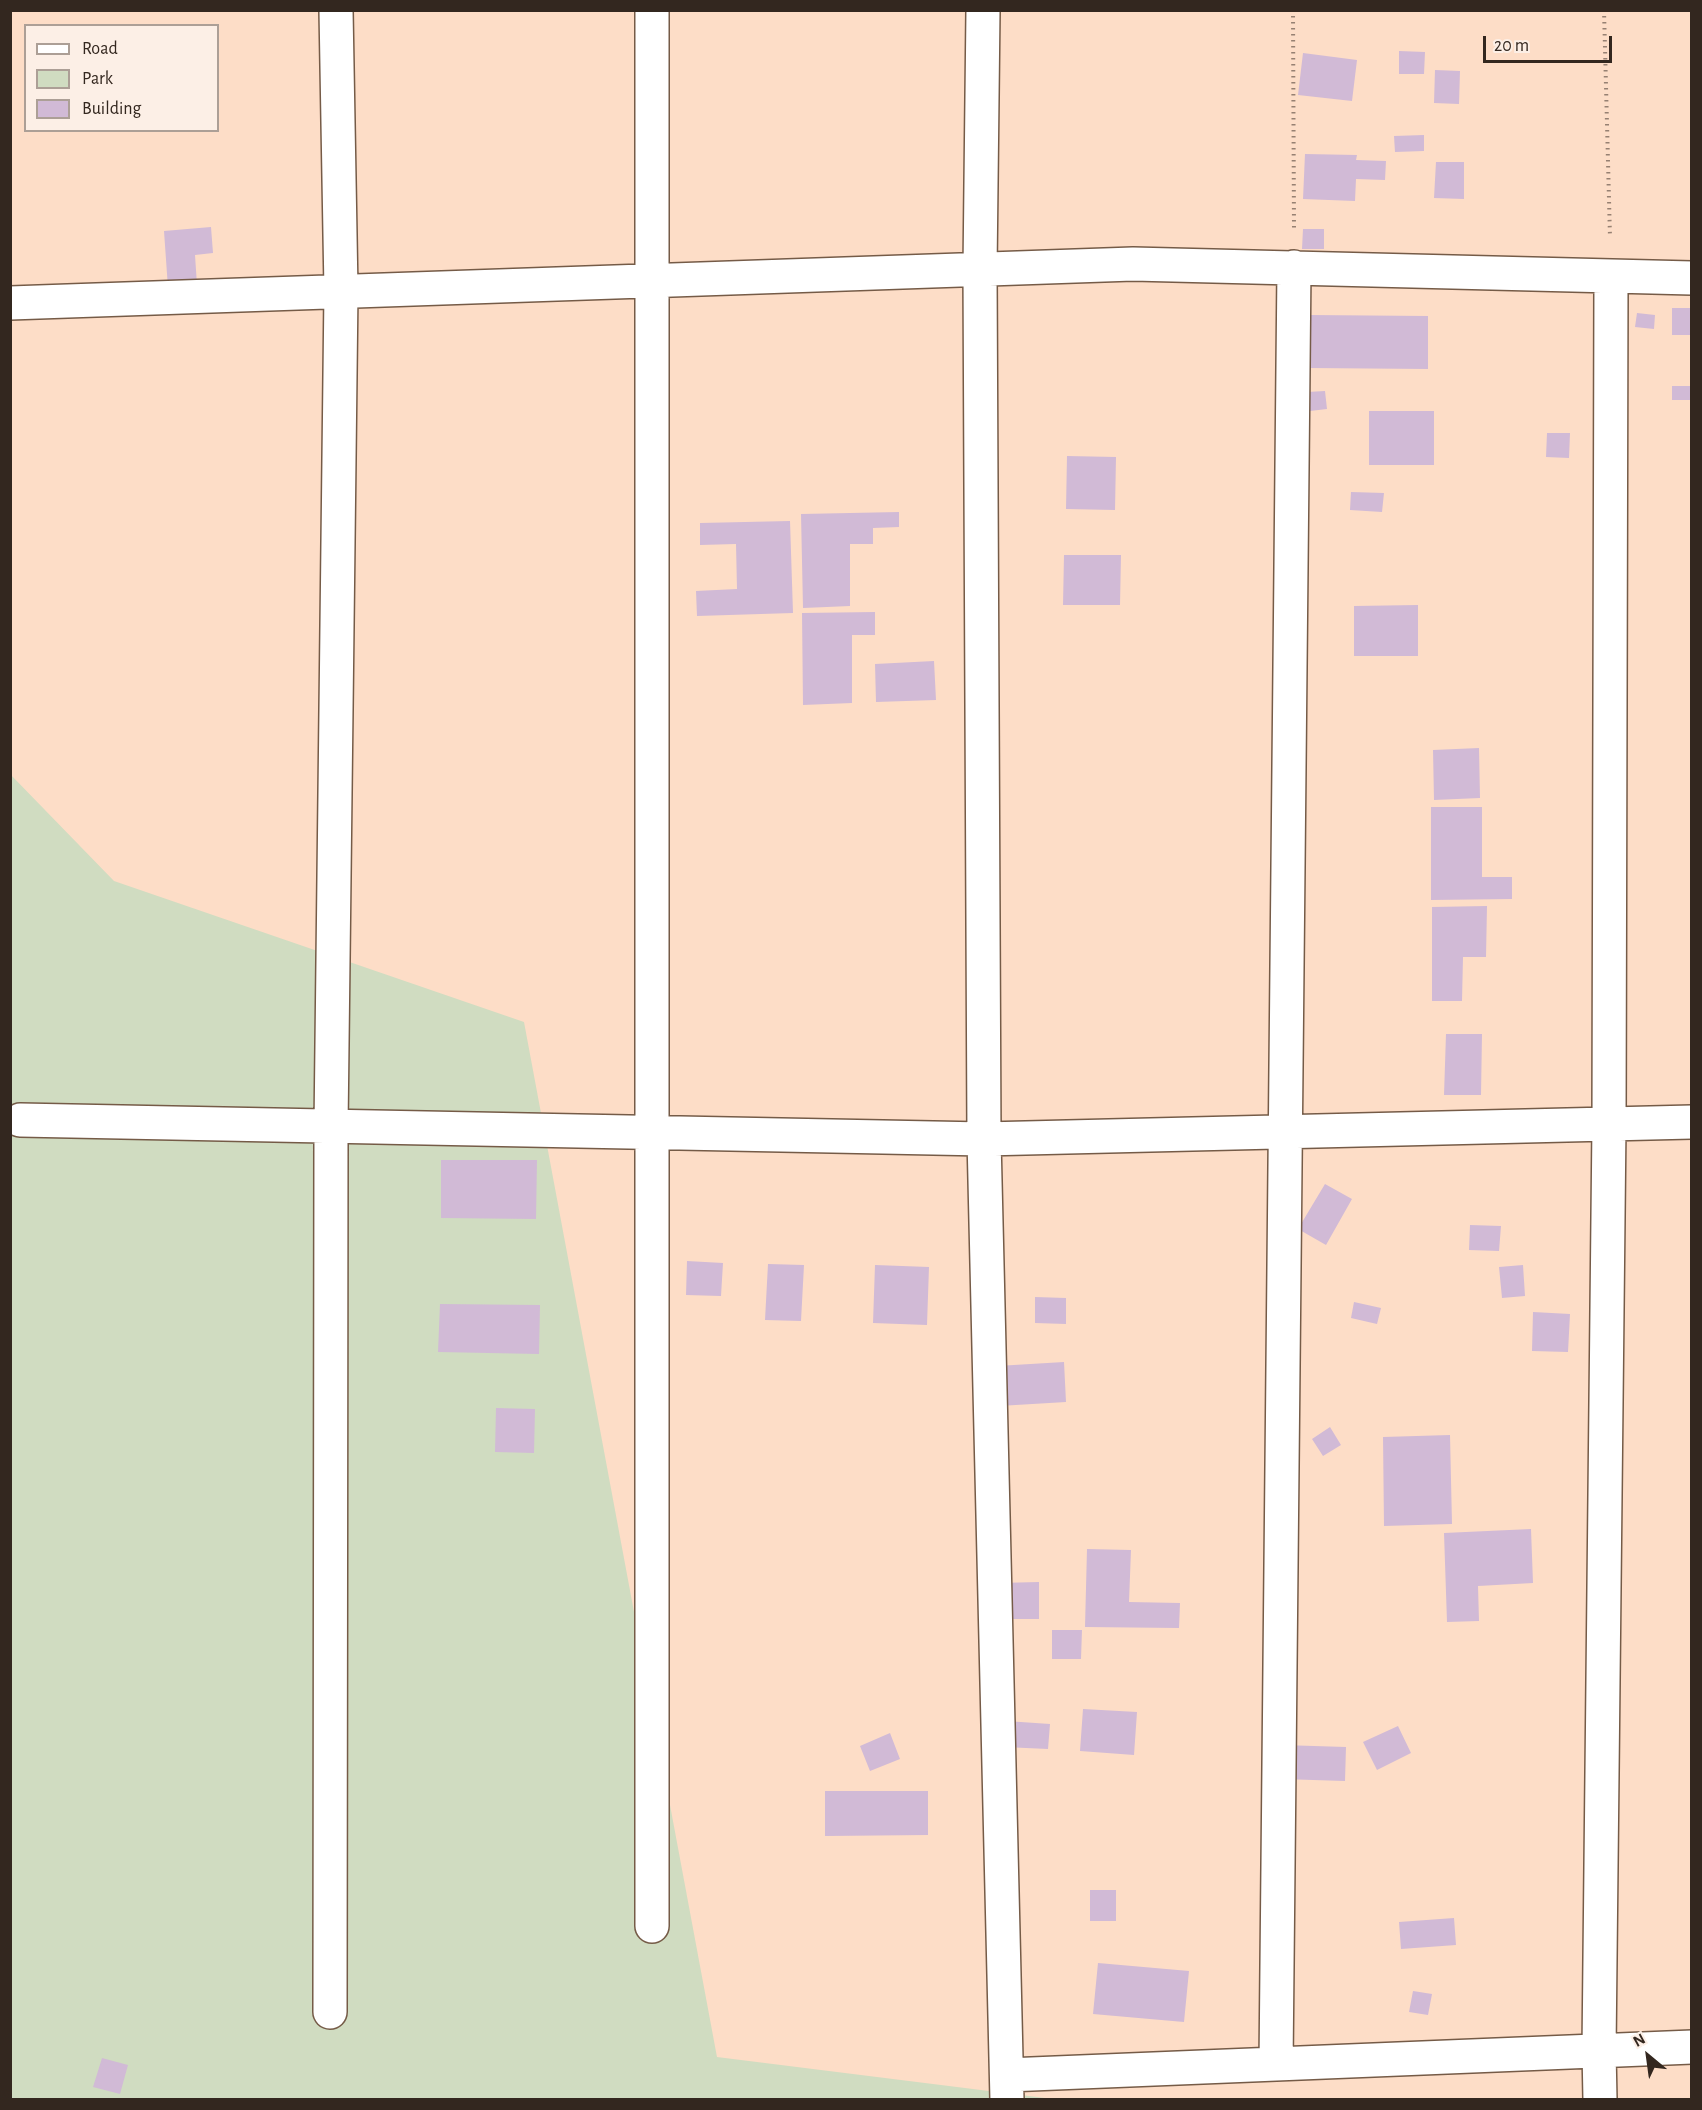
<!DOCTYPE html>
<html>
<head>
<meta charset="utf-8">
<style>
  body { margin:0 }
  #map { position:relative; width:1702px; height:2110px; overflow:hidden; background:#fdddc7; font-family:"Alegreya Sans",sans-serif }
  canvas { display:block }
  .frame { position:absolute; inset:0; border:12px solid #33271f; pointer-events:none }
  .legend { position:absolute; left:24px; top:24px; width:195px; height:108px; box-sizing:border-box; background:#fcefe6; border:2px solid #ac9f96; margin:0; padding:8px 10px; list-style:none; font-size:18px; color:#33271f }
  .legend li { display:flex; align-items:center; gap:12px; height:30px }
  .legend b { width:30px; border:2px solid #ac9f96 }
  .north { position:absolute; left:1618px; top:2026px; width:60px; height:60px; -webkit-text-stroke:4px #fcefe6; paint-order:stroke; rotate:331deg; font-size:16px; font-weight:700; line-height:24px; text-align:center; color:#33271f }
  .north::after { content:''; display:block; margin:auto; width:21px; height:27px; background:#33271f; clip-path:polygon(50% 0,100% 100%,50% 72%,0 100%) }
  .scale { position:absolute; left:1483px; top:36px; width:129px; height:27px; box-sizing:border-box; border:3px solid #33271f; border-top:0; padding-left:8px; font-size:18px; line-height:21px; white-space:nowrap; color:#33271f; -webkit-text-stroke:4px #fcefe6; paint-order:stroke }
</style>
</head>
<body>
<div id="map">
<canvas width="1702" height="2110"></canvas>
<div class="frame"></div>
<ul class="legend">
<li><b style="height:8px;background:#fff"></b>Road</li>
<li><b style="height:16px;background:#d0dcc1"></b>Park</li>
<li><b style="height:16px;background:#d1bad6"></b>Building</li>
</ul>
<div class="north">N</div>
<div class="scale">20 m</div>
</div>
<script>
const ctx = document.querySelector('canvas').getContext('2d');
ctx.lineJoin = 'round';
function fill(path, color) {
  ctx.fillStyle = color;
  ctx.fill(path, 'evenodd');
}
function poly(rows) {
  const path = new Path2D();
  for (const r of rows) {
    path.moveTo(r[0], r[1]);
    for (let i = 2; i < r.length; i += 2) path.lineTo(r[i], r[i + 1]);
  }
  return path;
}
function strokePath(path, color, width, dash) {
  ctx.strokeStyle = color;
  ctx.lineWidth = width;
  ctx.lineCap = dash ? 'butt' : 'round';
  ctx.setLineDash(dash || []);
  ctx.stroke(path);
}
const green = poly([
  [10,774,114,881,524,1022,717,2057,1053,2099,11,2099]
]);
const building = poly([
  [1399,51,1425,52,1424,74,1399,74],
  [1303,53,1357,60,1352,101,1298,95],
  [1435,70,1460,71,1459,104,1434,103],
  [1424,135,1424,151,1395,152,1394,136],
  [1305,154,1357,155,1356,160,1386,161,1385,180,1356,179,1355,201,1303,199],
  [1436,162,1464,162,1464,199,1434,198],
  [211,227,213,253,195,255,197,285,168,288,164,231],
  [1303,229,1324,229,1324,249,1302,249],
  [1672,308,1692,308,1692,335,1672,335],
  [1637,313,1655,315,1654,329,1635,327],
  [1310,315,1428,316,1428,369,1309,368],
  [1672,386,1692,386,1692,400,1672,400],
  [1325,391,1327,409,1310,411,1307,392],
  [1369,411,1434,411,1434,465,1369,465],
  [1547,433,1570,433,1569,458,1546,457],
  [1067,456,1116,457,1115,510,1066,509],
  [1351,492,1384,493,1382,512,1350,510],
  [899,512,899,527,873,528,873,544,850,544,850,606,803,608,801,514],
  [790,521,793,613,697,616,696,591,737,589,736,544,700,545,700,523],
  [1064,555,1121,555,1120,605,1063,605],
  [1418,605,1418,656,1354,656,1354,606],
  [875,612,875,635,852,635,852,703,803,705,802,613],
  [934,661,936,700,876,702,875,664],
  [1479,748,1480,798,1434,800,1433,750],
  [1431,807,1482,807,1482,877,1512,877,1512,899,1431,900],
  [1487,906,1486,957,1463,957,1462,1001,1432,1001,1432,907],
  [1446,1034,1482,1034,1481,1095,1444,1095],
  [441,1160,537,1160,536,1219,441,1218],
  [1325,1184,1352,1199,1326,1245,1298,1229],
  [1470,1225,1501,1226,1499,1251,1469,1250],
  [687,1261,723,1263,721,1296,686,1295],
  [768,1264,804,1265,801,1321,765,1320],
  [875,1265,929,1267,927,1325,873,1323],
  [1523,1265,1525,1296,1502,1298,1499,1267],
  [1035,1297,1066,1298,1066,1324,1035,1323],
  [1354,1302,1381,1308,1377,1324,1351,1318],
  [440,1304,540,1305,539,1354,438,1352],
  [1533,1312,1570,1314,1568,1352,1532,1351],
  [1064,1362,1066,1402,999,1406,997,1366],
  [496,1408,535,1409,534,1453,495,1452],
  [1330,1427,1341,1445,1323,1456,1312,1439],
  [1450,1435,1452,1524,1384,1526,1383,1437],
  [1531,1529,1533,1583,1478,1586,1479,1621,1447,1622,1444,1533],
  [1087,1549,1131,1550,1129,1602,1180,1603,1179,1628,1085,1627],
  [1039,1582,1039,1619,999,1619,999,1583],
  [1052,1630,1082,1630,1081,1659,1052,1659],
  [1083,1709,1137,1712,1134,1755,1080,1751],
  [1006,1721,1050,1724,1048,1749,1004,1747],
  [1398,1726,1411,1753,1377,1770,1363,1742],
  [890,1733,900,1759,870,1771,860,1746],
  [1282,1745,1346,1747,1345,1781,1281,1779],
  [825,1791,928,1791,928,1835,825,1836],
  [1090,1890,1116,1890,1116,1921,1090,1921],
  [1454,1918,1456,1945,1401,1949,1399,1922],
  [1098,1963,1189,1971,1184,2022,1093,2014],
  [1413,1991,1432,1994,1428,2015,1409,2012],
  [102,2058,128,2065,120,2094,93,2087]
]);
const path = poly([
  [1293,10,1294,231],
  [1604,10,1610,237]
]);
const minor = poly([
  [983,10,980,270,984,1139,1007,2100],
  [10,303,1133,264,1692,278],
  [20,1120,984,1139,1692,1122],
  [652,1926,652,10],
  [330,2012,331,1127,341,291,336,10],
  [1276,2064,1294,267],
  [1007,2075,1692,2047],
  [1600,2100,1599,2050,1609,1124,1611,277]
]);
fill(green, '#d0dcc1');
fill(building, '#d1bad6');
strokePath(minor, '#755b47', 36);
strokePath(path, '#968072', 4, [1.5, 4.5]);
strokePath(minor, '#fff', 33);
</script>
</body>
</html>
